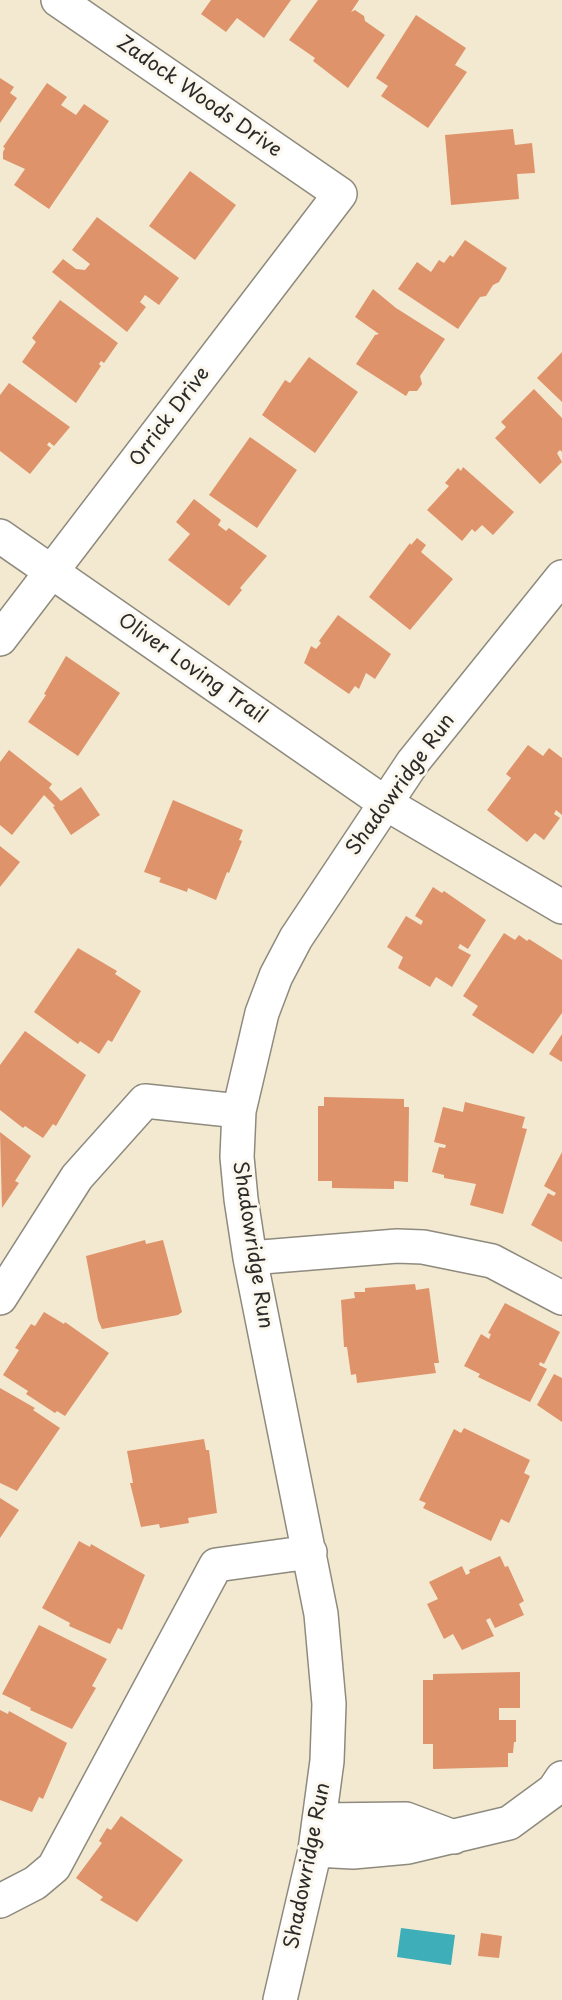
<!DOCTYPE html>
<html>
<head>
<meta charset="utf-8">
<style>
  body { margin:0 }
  canvas { display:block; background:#f2e9d0 }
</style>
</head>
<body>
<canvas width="562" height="2000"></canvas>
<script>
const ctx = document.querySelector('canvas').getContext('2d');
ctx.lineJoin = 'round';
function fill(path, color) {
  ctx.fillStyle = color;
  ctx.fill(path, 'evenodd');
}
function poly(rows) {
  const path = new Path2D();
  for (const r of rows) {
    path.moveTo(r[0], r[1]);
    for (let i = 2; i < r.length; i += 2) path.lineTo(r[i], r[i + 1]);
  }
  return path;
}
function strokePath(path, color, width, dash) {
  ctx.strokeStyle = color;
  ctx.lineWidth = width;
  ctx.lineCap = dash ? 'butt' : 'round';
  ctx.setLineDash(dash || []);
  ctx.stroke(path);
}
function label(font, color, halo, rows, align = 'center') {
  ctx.font = font + ' "Playpen Sans",sans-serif';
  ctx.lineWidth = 6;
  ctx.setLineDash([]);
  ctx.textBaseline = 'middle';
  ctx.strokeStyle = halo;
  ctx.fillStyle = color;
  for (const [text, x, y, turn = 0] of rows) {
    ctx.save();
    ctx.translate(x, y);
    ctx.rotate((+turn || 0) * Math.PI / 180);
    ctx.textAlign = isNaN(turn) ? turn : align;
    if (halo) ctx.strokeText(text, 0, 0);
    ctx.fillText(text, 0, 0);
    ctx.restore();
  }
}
const water = poly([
  [401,1928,455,1935,451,1965,397,1957]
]);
const building = poly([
  [211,0,291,0,264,38,237,18,226,32,201,14],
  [318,0,359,0,351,12,355,10,364,16,365,21,385,35,348,88,313,61,315,58,289,40],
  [416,15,466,48,455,65,467,72,428,128,381,96,388,86,376,78],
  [0,78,14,87,10,93,17,98,0,123],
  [47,83,67,97,61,105,76,115,84,104,109,121,49,209,14,185,25,169,3,159,3,152,5,148,3,147],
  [513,129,515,145,532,143,535,173,517,174,519,199,451,205,445,135],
  [190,171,236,205,195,260,149,226],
  [97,217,179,278,159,305,145,295,140,302,146,307,127,332,52,272,63,259,76,269,85,270,90,264,72,250],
  [465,240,507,268,499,282,493,285,486,296,480,297,458,329,398,289,417,262,431,272,439,260,444,263,450,255,453,257],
  [373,289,396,308,445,339,420,376,422,384,417,391,409,391,406,396,356,364,375,335,379,334,355,317],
  [60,300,118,343,104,363,101,361,99,364,101,366,76,403,22,362,36,342,32,338],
  [562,352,562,402,537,378],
  [309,357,358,392,315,453,262,415,285,380,290,383],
  [9,383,70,427,54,446,49,442,47,445,51,448,30,474,0,451,0,395],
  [534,389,562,418,562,452,560,450,557,453,562,462,540,484,495,438,506,427,501,422],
  [250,437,297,470,257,528,209,495],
  [463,467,514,512,493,535,482,525,475,532,472,529,462,541,427,510,449,486,445,483,458,468,461,471],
  [194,499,221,520,218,525,226,531,229,528,267,556,240,588,242,590,229,606,168,560,190,534,176,522],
  [417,538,426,545,421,552,453,579,410,630,369,597,410,543,411,545],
  [338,615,391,654,375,679,366,673,359,689,355,686,349,694,304,663,311,646,316,649,321,643,319,641],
  [66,656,120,693,78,756,28,722,46,695,44,694],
  [528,745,543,756,549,748,562,758,562,815,556,810,554,814,560,818,544,840,535,833,527,842,487,810,511,778,506,774],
  [9,750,52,784,49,788,61,801,81,787,100,815,71,835,53,807,55,806,44,795,12,835,0,825,0,762],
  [173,800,243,830,239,840,242,841,229,873,227,872,216,900,188,888,187,892,159,882,161,878,144,872],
  [0,846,20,862,0,887],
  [433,887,442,893,444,891,486,920,468,949,460,944,458,948,471,955,452,987,436,977,430,987,398,968,403,957,387,947,406,916,421,925,423,921,415,916],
  [504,933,515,940,519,935,527,941,529,939,562,960,562,1013,533,1054,472,1015,478,1006,463,996],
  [78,948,117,971,115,974,141,991,112,1042,108,1040,99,1054,80,1041,78,1044,34,1012],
  [25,1031,86,1075,56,1126,53,1124,43,1138,25,1126,23,1128,0,1110,0,1065],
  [562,1034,562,1062,549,1054],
  [324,1097,404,1099,404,1107,409,1107,408,1182,394,1181,394,1189,332,1188,332,1181,318,1181,318,1106,324,1106],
  [465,1102,525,1117,522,1128,527,1129,503,1214,470,1205,476,1184,444,1178,444,1175,432,1172,439,1147,445,1148,446,1145,434,1142,443,1107,463,1112],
  [0,1132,31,1156,15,1181,19,1183,2,1208],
  [562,1152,562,1242,531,1225,548,1193,554,1196,556,1193,544,1186],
  [145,1240,146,1244,163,1240,182,1312,178,1315,102,1329,98,1320,86,1256],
  [415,1284,416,1290,429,1288,439,1363,434,1363,436,1373,357,1383,356,1374,351,1375,347,1347,344,1347,341,1300,355,1298,354,1292,365,1292,365,1288],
  [505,1303,560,1332,544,1364,540,1362,539,1365,547,1369,530,1402,478,1377,480,1374,464,1366,481,1334,489,1339,491,1334,488,1333],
  [44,1312,64,1324,65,1322,109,1353,65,1416,57,1411,55,1413,26,1394,28,1391,3,1375,19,1350,15,1348,31,1324,35,1326],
  [554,1374,562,1378,562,1422,537,1405],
  [0,1388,35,1408,33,1410,60,1428,17,1491,0,1483],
  [464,1428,530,1460,524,1473,530,1476,518,1503,509,1523,501,1519,491,1541,423,1508,426,1503,419,1500,454,1429,461,1433],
  [204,1439,206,1450,209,1450,217,1513,188,1518,189,1523,160,1528,159,1524,141,1527,130,1483,133,1483,127,1451],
  [0,1498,19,1510,0,1538],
  [79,1541,90,1547,91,1544,145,1575,122,1630,118,1628,110,1644,69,1626,70,1623,42,1608],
  [500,1556,505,1567,508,1566,524,1601,519,1604,524,1615,495,1628,490,1618,486,1620,494,1636,462,1650,453,1634,444,1639,427,1604,438,1599,429,1582,462,1566,466,1575,470,1573,469,1570],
  [39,1625,107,1659,92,1686,96,1688,72,1729,30,1710,31,1708,2,1694],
  [520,1672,520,1708,499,1708,499,1720,516,1720,516,1742,514,1742,513,1753,508,1753,508,1767,433,1769,433,1744,423,1744,423,1680,433,1680,433,1674],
  [0,1710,8,1714,9,1711,67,1743,43,1799,39,1797,32,1812,0,1800],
  [121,1816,183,1860,137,1922,100,1900,103,1897,76,1878,102,1843,99,1841,107,1828,111,1830],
  [481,1933,502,1936,499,1958,478,1956]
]);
const minor = poly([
  [0,536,385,803,562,907],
  [0,639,340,194,58,0],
  [250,1258,397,1246,423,1247,492,1261,562,1298],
  [0,1298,77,1177,145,1101,239,1111],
  [319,1820,406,1819,454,1837],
  [315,1850,353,1852,408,1847,509,1823,554,1790,562,1778],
  [0,1901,35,1883,54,1867,216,1565,310,1552],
  [280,2000,315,1850,327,1761,329,1704,321,1614,250,1258,241,1199,237,1157,239,1111,262,1013,276,976,296,938,413,762,562,577]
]);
const streetNames = [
  ["Zadock Woods Drive",199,97,35],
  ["Orrick Drive",170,417,-53],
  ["Oliver Loving Trail",192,669,35],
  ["Shadowridge Run",401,785,-54],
  ["Shadowridge Run",252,1245,81],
  ["Shadowridge Run",308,1866,-79]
];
fill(water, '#3eafb8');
fill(building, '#df936b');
strokePath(minor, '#8e8a7e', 36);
strokePath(minor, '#fff', 33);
label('20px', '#2b2b2b', '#fbf7ec', streetNames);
</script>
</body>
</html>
